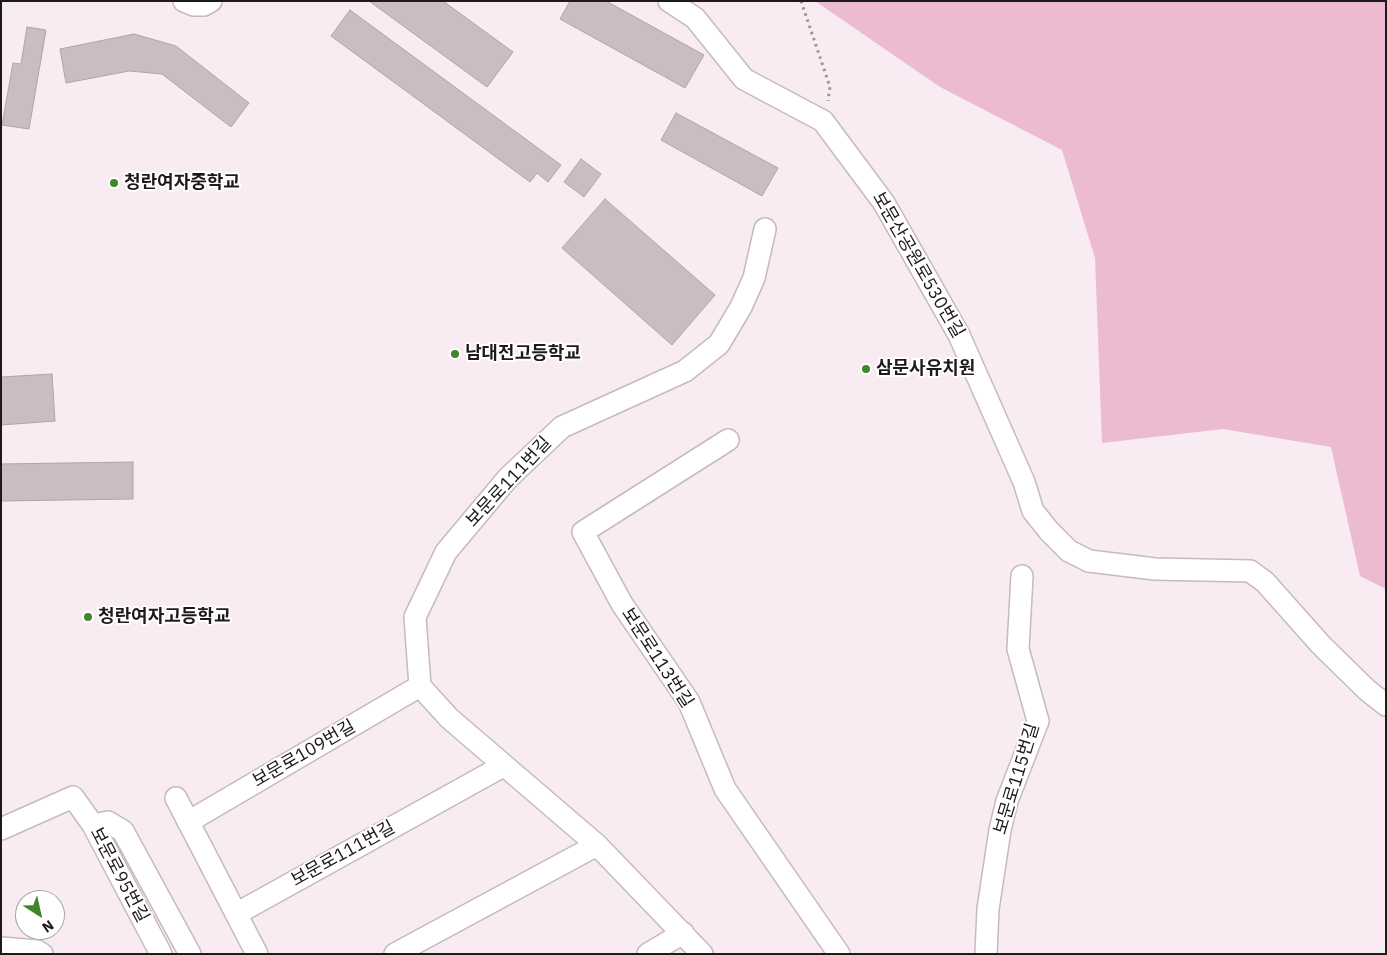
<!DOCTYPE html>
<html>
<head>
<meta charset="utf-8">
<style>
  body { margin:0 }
  #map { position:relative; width:1387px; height:955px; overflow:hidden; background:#f8ebf1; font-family:"IBM Plex Sans",sans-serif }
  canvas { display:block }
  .frame { position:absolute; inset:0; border:2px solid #1e191b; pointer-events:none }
  .north { position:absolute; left:15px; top:890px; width:50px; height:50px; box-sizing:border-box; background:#fff; border:1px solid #a5a3a4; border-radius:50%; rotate:145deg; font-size:14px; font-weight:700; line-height:20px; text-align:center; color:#1e191b }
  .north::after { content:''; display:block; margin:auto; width:18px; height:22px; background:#3f8529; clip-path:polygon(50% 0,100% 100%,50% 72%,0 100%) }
</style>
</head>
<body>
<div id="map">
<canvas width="1387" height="955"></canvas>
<div class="frame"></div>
<div class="north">N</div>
</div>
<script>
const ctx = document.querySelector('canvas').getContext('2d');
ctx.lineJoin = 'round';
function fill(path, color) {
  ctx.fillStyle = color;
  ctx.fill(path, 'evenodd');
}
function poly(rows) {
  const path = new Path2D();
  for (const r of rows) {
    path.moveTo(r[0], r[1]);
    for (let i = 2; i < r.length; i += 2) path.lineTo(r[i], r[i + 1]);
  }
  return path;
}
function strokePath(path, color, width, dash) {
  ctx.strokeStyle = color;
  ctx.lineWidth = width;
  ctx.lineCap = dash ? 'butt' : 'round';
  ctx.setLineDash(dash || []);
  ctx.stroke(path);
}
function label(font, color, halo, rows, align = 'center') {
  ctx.font = font + ' "IBM Plex Sans","Noto Sans KR",sans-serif';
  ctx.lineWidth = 4;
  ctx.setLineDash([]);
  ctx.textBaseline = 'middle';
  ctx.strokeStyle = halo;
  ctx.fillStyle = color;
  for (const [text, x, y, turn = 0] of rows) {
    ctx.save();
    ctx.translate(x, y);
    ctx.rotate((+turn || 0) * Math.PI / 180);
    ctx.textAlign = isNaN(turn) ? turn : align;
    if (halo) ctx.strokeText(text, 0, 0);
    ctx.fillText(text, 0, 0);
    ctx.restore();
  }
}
const green = poly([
  [815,1,1386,1,1386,589,1360,576,1331,447,1223,429,1102,443,1095,258,1062,150,940,87]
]);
const building = poly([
  [369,1,443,1,513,52,487,87,369,1],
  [570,1,606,1,704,55,685,88,560,19,570,1],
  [350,10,561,165,548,182,537,173,530,182,331,36,350,10],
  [27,27,46,30,29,129,2,125,13,63,21,64,27,27],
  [134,34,176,46,249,103,231,127,162,74,129,71,66,83,60,49,134,34],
  [676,113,778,168,762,196,661,140,676,113],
  [581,159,601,174,584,197,564,182,581,159],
  [605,199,715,295,672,345,562,248,605,199],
  [52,374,55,421,1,425,1,377,52,374],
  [133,462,133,499,1,501,1,464,133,462]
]);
const path = poly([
  [801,1,830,87,828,101]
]);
const minor = poly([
  [184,1,194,5,204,5,211,1],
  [669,1,695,18,744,79,823,121,884,203,959,335,1024,482,1033,511,1049,531,1069,551,1089,561,1155,569,1250,571,1265,582,1321,645,1367,690,1386,705],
  [728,440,583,532,622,604,689,702,725,789,839,954],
  [176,798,257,954],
  [188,822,420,686],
  [93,825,108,822,123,831,190,954],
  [1,829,73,797,93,825,161,954],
  [236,914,503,766],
  [1,948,37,951,42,954],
  [395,954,597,845],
  [648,954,683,933],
  [702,954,597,845,449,718,420,686,415,617,446,552,508,478,562,427,685,371,719,344,741,307,754,278,765,229],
  [986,954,988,909,1000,830,1007,801,1038,721,1018,649,1022,576]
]);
const markers = [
  [114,183,5,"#3f8529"],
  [455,354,5,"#3f8529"],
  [866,369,5,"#3f8529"],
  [88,617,5,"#3f8529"]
];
const poiNames = [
  ["청란여자중학교",124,183],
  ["남대전고등학교",465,354],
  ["삼문사유치원",876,369],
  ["청란여자고등학교",98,617]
];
const streetNames = [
  ["보문산공원로530번길",918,265,60],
  ["보문로111번길",509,482,-47],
  ["보문로113번길",657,658,57],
  ["보문로109번길",304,754,-30],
  ["보문로115번길",1017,779,-73],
  ["보문로111번길",343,854,-29],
  ["보문로95번길",119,875,62]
];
fill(green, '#ecbbd1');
fill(building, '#c9bdc2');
strokePath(building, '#b0a4a9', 1);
strokePath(minor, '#c6babf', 24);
strokePath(path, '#9d9498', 3, [2.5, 4]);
strokePath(minor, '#fff', 21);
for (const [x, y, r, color] of markers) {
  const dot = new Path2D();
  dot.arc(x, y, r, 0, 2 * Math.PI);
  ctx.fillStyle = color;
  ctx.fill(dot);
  strokePath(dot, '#fff', 2);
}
label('bold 18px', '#1e191b', '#fff', poiNames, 'left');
label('18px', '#1e191b', '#fff', streetNames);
</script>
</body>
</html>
